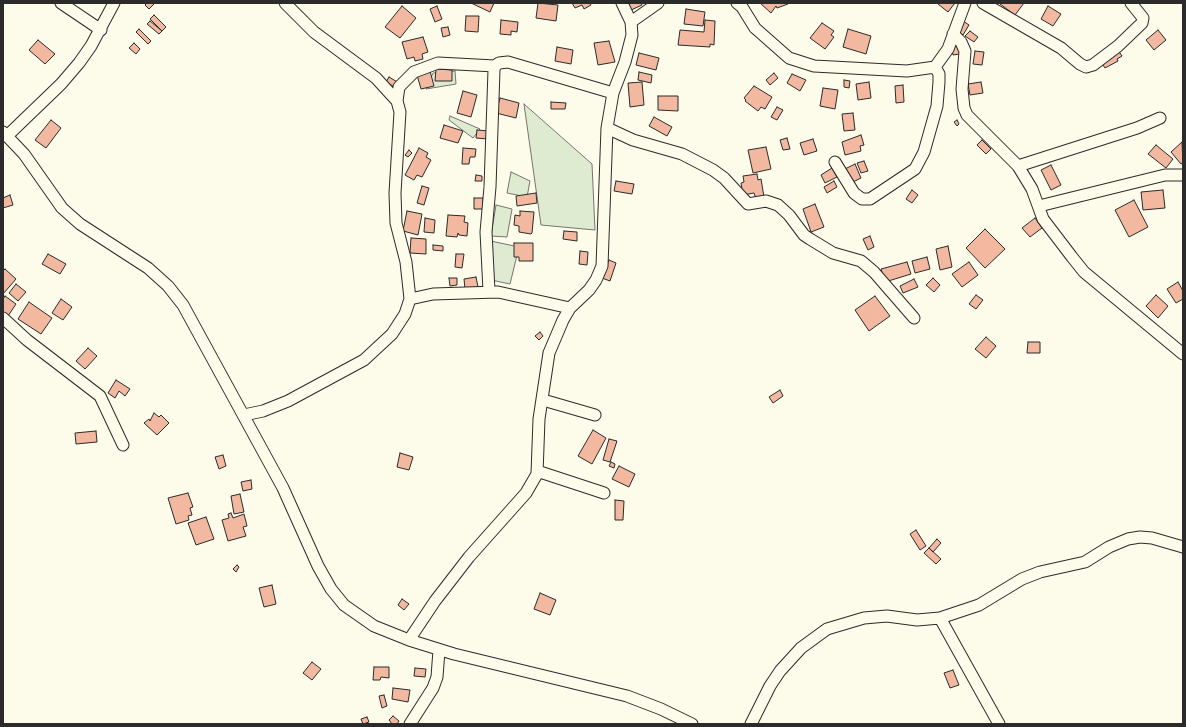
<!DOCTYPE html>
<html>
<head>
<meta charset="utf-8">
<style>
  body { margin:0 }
  #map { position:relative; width:1186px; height:727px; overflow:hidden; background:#fdfbea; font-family:"IBM Plex Sans",sans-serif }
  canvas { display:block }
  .frame { position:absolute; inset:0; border:4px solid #2b2b2b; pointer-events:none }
</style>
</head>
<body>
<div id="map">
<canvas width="1186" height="727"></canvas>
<div class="frame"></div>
</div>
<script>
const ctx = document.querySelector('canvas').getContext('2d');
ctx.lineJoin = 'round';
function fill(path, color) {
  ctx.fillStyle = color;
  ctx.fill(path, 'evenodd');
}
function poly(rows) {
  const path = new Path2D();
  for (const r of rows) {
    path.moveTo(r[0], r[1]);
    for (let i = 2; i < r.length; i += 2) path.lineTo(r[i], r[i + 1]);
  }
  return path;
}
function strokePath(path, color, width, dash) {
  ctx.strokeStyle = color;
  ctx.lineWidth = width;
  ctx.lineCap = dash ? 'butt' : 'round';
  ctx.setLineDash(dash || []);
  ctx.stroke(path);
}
const green = poly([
  [455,71,456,84,426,89,433,73,455,71],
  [524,104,592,164,595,230,541,225,524,104],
  [450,116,480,129,473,138,449,120,450,116],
  [511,172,530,181,527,197,507,193,511,172],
  [496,205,512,209,507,237,491,236,496,205],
  [486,240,519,247,510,284,491,280,486,240]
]);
const building = poly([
  [147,3,155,3,149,9,145,5,147,3],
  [471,3,494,3,490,12,471,3],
  [538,3,558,5,556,21,536,18,538,3],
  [572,3,590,3,591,5,584,9,582,5,575,8,572,3],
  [625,3,641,3,642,5,629,11,625,3],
  [760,3,788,3,788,4,777,8,776,6,771,13,760,3],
  [939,3,955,3,948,12,938,4,939,3],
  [1001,3,1024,3,1015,15,1000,4,1001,3],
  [402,6,416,18,400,38,385,27,402,6],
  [437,6,442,19,435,22,430,9,437,6],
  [1048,6,1061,14,1053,26,1041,19,1048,6],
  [686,9,705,12,703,26,684,24,686,9],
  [154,15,166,27,162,31,150,19,154,15],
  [466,16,479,16,478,32,465,31,466,16],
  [501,20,518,22,517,32,511,31,511,35,500,34,501,20],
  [705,20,715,21,714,45,710,44,710,47,678,45,680,30,704,32,705,20],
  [150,21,162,31,159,34,147,24,150,21],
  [963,21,969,25,963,35,956,31,963,21],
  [822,23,834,31,831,35,834,37,825,49,810,38,822,23],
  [448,27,450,35,443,37,441,28,448,27],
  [139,29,151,41,148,44,136,32,139,29],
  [848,29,871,36,866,54,843,47,848,29],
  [1158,30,1166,40,1154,50,1146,40,1158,30],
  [970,31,978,37,974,42,965,36,970,31],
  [423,37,428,52,422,54,423,59,415,61,414,57,407,59,402,42,423,37],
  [38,40,55,54,45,64,29,50,38,40],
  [957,40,960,54,953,55,950,42,957,40],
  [609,41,615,62,598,65,594,43,609,41],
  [134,43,140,49,136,54,129,48,134,43],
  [557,47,573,50,571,64,555,61,557,47],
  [1118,50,1122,56,1117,59,1118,61,1105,68,1101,62,1118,50],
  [975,51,984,52,982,65,973,64,975,51],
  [639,53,659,58,656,70,636,65,639,53],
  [436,69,452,70,452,81,435,81,436,69],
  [430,71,434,86,421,89,417,75,430,71],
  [639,72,652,75,651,83,638,80,639,72],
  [774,73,778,78,770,85,766,80,774,73],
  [792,74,806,80,800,91,787,83,792,74],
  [389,77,399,83,396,88,386,82,389,77],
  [844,80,850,81,849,88,844,87,844,80],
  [642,82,644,105,630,107,628,83,642,82],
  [869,82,871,98,858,100,856,84,869,82],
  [981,82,983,93,970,95,968,84,981,82],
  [903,85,904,102,896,103,895,86,903,85],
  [754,86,772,97,765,109,761,107,758,111,745,101,746,100,744,98,754,86],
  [823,88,838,90,835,109,820,106,823,88],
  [463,91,477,95,471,117,457,113,463,91],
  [658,96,678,96,678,111,658,110,658,96],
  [500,98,519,103,516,118,496,113,500,98],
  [551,102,566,103,565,109,551,109,551,102],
  [777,107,783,110,777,120,771,117,777,107],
  [853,113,855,130,844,131,842,114,853,113],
  [654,117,672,127,667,136,649,126,654,117],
  [51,120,61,128,46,148,35,140,51,120],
  [957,120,959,124,957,126,954,122,957,120],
  [444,125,463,131,458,143,440,138,444,125],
  [477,130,489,131,488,139,476,138,477,130],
  [861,135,864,145,860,146,861,151,845,155,842,142,861,135],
  [787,138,790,149,783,150,780,140,787,138],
  [813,139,817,151,804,155,800,143,813,139],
  [982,140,991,149,986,154,977,145,982,140],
  [1182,142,1183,163,1181,164,1171,152,1182,142],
  [1156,145,1173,159,1166,168,1148,154,1156,145],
  [766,147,771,169,753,173,748,150,766,147],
  [419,148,428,153,426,157,431,160,422,177,417,175,414,180,405,175,419,148],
  [463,148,476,149,475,157,470,157,469,164,462,164,463,148],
  [409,150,412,153,408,157,405,155,409,150],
  [864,161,868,171,861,173,857,163,864,161],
  [855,164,861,178,849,184,843,170,855,164],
  [1051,165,1061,185,1051,190,1041,170,1051,165],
  [832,168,837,177,825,183,821,175,832,168],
  [757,174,758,180,761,179,764,197,756,199,754,193,743,195,741,183,744,182,743,176,757,174],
  [476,175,482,176,482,181,475,181,476,175],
  [616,181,634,184,632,194,614,191,616,181],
  [834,181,837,187,827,193,824,187,834,181],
  [422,186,429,188,424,205,417,203,422,186],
  [912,190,918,195,912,203,906,199,912,190],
  [1163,190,1165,208,1143,210,1141,192,1163,190],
  [536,193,537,203,517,206,516,196,536,193],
  [10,195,13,205,3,208,3,198,10,195],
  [474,198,483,198,483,209,474,209,474,198],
  [1134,200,1148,227,1129,237,1115,210,1134,200],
  [815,204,824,227,811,232,803,209,815,204],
  [407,211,422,214,418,235,403,231,407,211],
  [520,211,534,212,532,233,531,234,519,232,519,226,514,225,515,215,520,216,520,211],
  [448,215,465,216,464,222,468,223,467,236,459,235,458,233,457,237,446,236,448,215],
  [425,218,435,220,434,233,424,232,425,218],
  [1035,218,1042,228,1030,237,1022,228,1035,218],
  [985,229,1005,249,985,268,966,248,985,229],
  [564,231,577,232,577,241,563,239,564,231],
  [870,236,874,247,868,250,863,239,870,236],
  [411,238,426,239,426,254,410,253,411,238],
  [514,243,533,243,533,261,519,261,519,257,514,257,514,243],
  [433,245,443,246,443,251,433,250,433,245],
  [948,246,952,267,940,270,936,249,948,246],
  [580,251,588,252,587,265,579,264,580,251],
  [48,254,66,264,60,274,42,264,48,254],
  [456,254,464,254,462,268,455,267,456,254],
  [927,257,930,269,915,273,912,261,927,257],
  [609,260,616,263,610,281,602,278,609,260],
  [907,262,911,274,885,282,881,269,907,262],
  [969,262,978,275,962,287,952,274,969,262],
  [5,269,16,279,3,294,3,271,5,269],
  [476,277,478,287,465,289,464,279,476,277],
  [449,278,457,278,457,285,450,286,449,278],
  [933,278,940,285,934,292,926,285,933,278],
  [914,279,918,287,903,293,900,286,914,279],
  [1178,282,1183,291,1183,299,1176,303,1167,289,1178,282],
  [16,284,26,292,18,301,9,293,16,284],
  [976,295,983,300,976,309,969,304,976,295],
  [1156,295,1168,306,1158,318,1146,306,1156,295],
  [5,296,16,304,8,316,3,313,3,299,5,296],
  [875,296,890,316,869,331,855,310,875,296],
  [61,299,72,307,63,320,52,313,61,299],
  [29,302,52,318,41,334,18,319,29,302],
  [540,332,543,336,539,340,535,336,540,332],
  [986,337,996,346,986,358,975,349,986,337],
  [1028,342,1040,342,1040,353,1027,353,1028,342],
  [88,348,97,356,85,369,76,361,88,348],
  [116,380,130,389,125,396,119,391,115,398,108,393,116,380],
  [780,390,783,396,773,403,769,397,780,390],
  [154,413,159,417,161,415,169,423,157,435,144,423,149,419,150,421,154,413],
  [593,430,606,438,592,464,578,456,593,430],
  [96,431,97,442,76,444,75,433,96,431],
  [609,439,617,441,610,462,603,460,609,439],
  [400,453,413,457,409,470,397,467,400,453],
  [223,455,226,466,219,469,215,457,223,455],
  [611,462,615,464,614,468,609,466,611,462],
  [619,466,635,474,629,487,612,479,619,466],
  [251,480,252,489,243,491,241,482,251,480],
  [188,493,193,507,190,508,192,515,188,516,189,520,176,524,168,498,188,493],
  [240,494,244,512,234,514,231,496,240,494],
  [615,500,624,501,623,520,615,520,615,500],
  [231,513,233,518,244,514,247,526,243,527,246,536,228,541,222,520,229,518,228,514,231,513],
  [206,517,214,539,196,545,188,523,206,517],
  [916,530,926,546,920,550,910,534,916,530],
  [937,539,941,543,933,552,929,548,937,539],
  [929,548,941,559,936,564,924,553,929,548],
  [237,565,239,567,236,572,233,569,237,565],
  [272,585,276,604,264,607,259,588,272,585],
  [540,593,556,600,550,615,534,609,540,593],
  [402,599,409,604,404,610,398,605,402,599],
  [312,662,321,669,312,680,303,673,312,662],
  [374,667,389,667,389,678,381,677,380,680,373,680,374,667],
  [415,668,426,669,425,677,414,676,415,668],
  [953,670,959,685,950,688,944,673,953,670],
  [393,688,410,690,408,702,392,699,393,688],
  [384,695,387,706,382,708,379,696,384,695],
  [393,716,399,721,397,724,392,724,389,720,393,716],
  [367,717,369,722,363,724,361,719,367,717]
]);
const minor = poly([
  [61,3,101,30],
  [737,3,742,7,755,28,789,58,814,66,907,71,935,67,948,49,965,3],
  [983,3,1061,48,1080,64,1086,67,1093,65,1118,46,1142,23,1143,18,1131,3],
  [631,22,658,3],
  [953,34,961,42,965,51,962,89,964,108,967,115,1018,166,1032,189,1043,219,1072,257,1084,272,1183,354],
  [397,101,399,87,414,72,438,63,495,66],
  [607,128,633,140,682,154,713,170,724,178,748,204,766,201,778,205,789,215,804,235,810,239,833,253,861,261,874,272,914,318],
  [3,132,24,154,62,208,80,224,148,268,168,286,183,305,283,488,318,566,331,589,344,605,374,626,409,640,454,654,627,696,661,709,692,724],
  [7,136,61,84,79,63,91,46,114,3],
  [835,162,854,193,862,199,870,199,915,169,924,152,937,106,939,82,939,74,935,67],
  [1018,166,1137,128,1160,118],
  [1039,206,1165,175,1183,175],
  [489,291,486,232,490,187,494,70,495,66,499,63,508,62,613,93],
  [410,299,433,294,498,292,570,308],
  [3,318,27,340,100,396,123,445],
  [543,400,595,415],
  [244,415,263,411,288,401,364,360,392,334,405,314,410,299,406,262,396,223,395,193,400,112,397,101,376,78,314,32,285,3],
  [537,471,604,493],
  [940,618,999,724],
  [409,640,435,601,469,557,526,493,537,474,539,419,549,353,563,320,570,308,589,290,596,280,602,266,607,128,613,93,625,62,632,35,631,22,622,3],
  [410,724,433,688,437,677,439,650],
  [751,724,770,686,780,671,801,648,827,629,864,618,887,616,917,620,940,618,979,605,1022,579,1040,572,1085,562,1109,547,1128,539,1140,537,1152,538,1183,547]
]);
fill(green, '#deebd1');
strokePath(green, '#74746e', 1);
fill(building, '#f2b8a0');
strokePath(building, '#2b2b2b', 1);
strokePath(minor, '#2b2b2b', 13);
strokePath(minor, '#fdfbea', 11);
</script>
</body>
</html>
